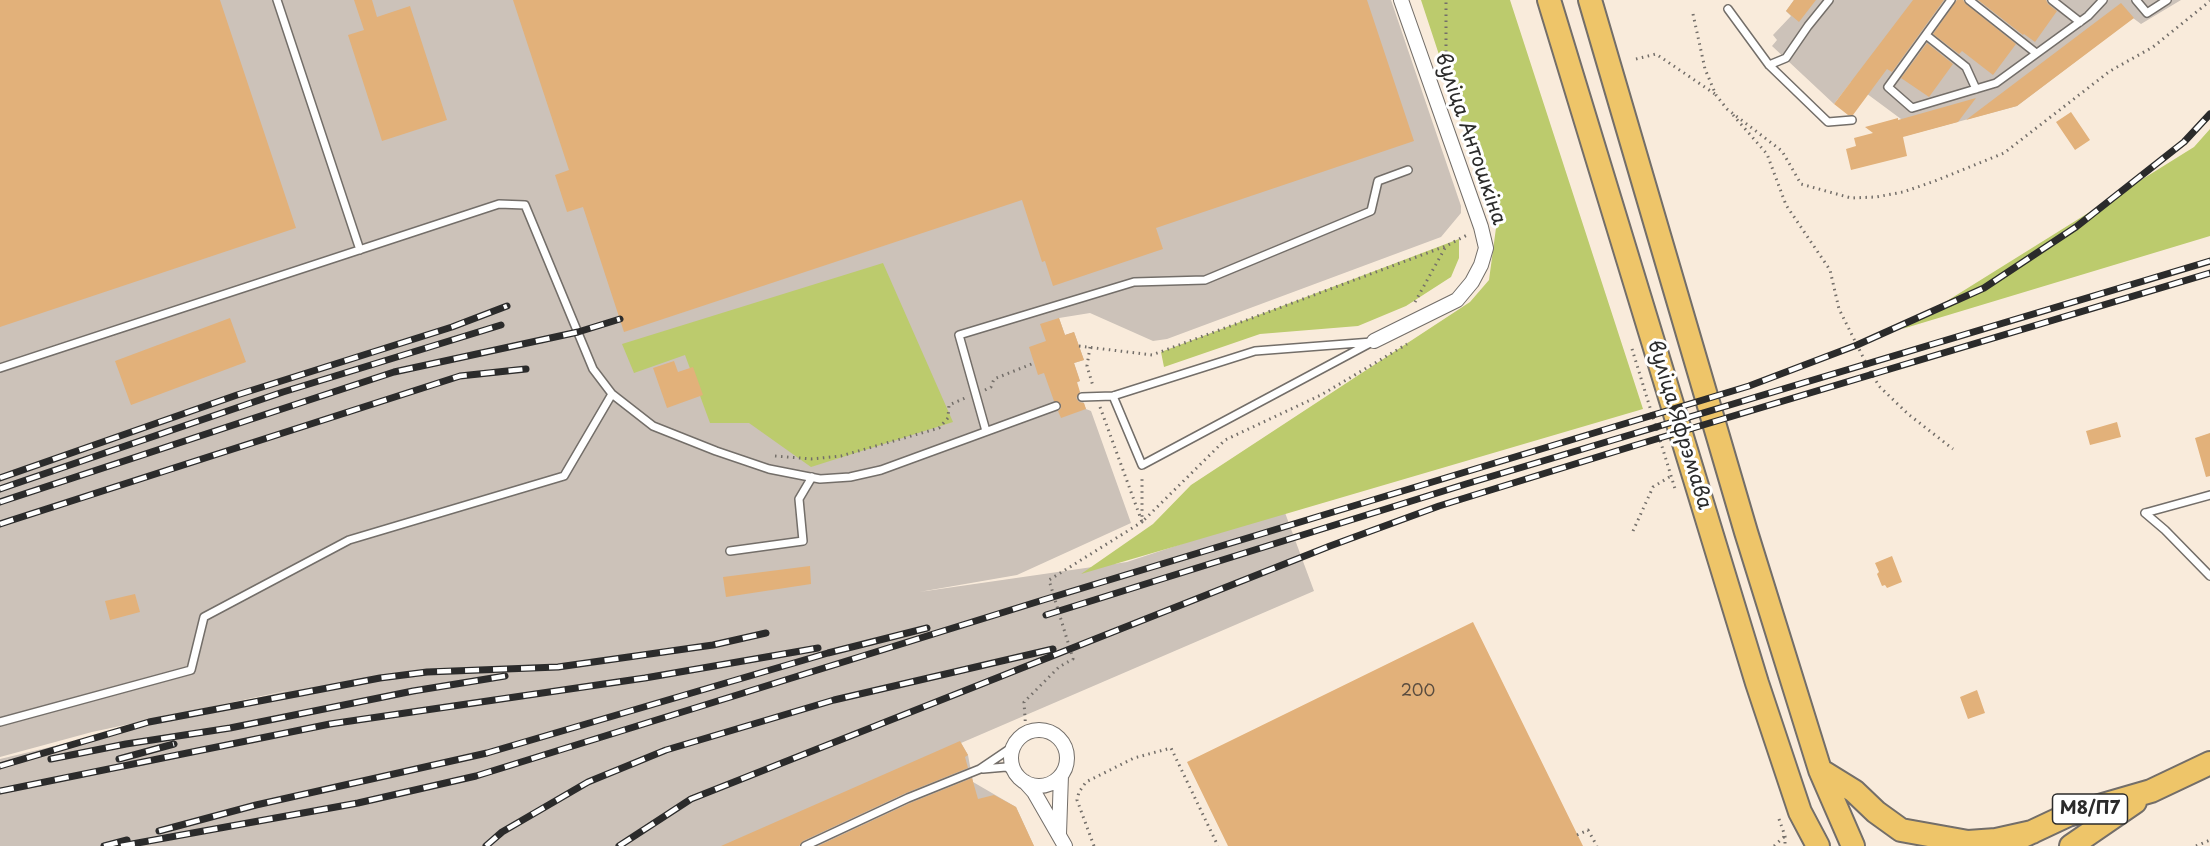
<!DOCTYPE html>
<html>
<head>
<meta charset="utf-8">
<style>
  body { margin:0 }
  canvas { display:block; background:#f9ebdb }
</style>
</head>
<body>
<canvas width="2210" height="846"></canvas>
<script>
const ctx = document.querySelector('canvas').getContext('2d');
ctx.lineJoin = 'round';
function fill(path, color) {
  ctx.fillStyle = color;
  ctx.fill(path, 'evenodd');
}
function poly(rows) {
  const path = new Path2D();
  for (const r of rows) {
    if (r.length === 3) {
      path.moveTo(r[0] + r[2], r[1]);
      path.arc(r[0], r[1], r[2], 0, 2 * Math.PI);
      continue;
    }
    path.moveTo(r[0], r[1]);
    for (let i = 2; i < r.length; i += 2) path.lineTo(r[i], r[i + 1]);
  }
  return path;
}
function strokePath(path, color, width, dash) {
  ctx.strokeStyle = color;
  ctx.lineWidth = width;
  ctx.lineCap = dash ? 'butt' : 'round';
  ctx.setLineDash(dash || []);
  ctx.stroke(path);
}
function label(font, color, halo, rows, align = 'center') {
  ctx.font = font + ' "Playpen Sans",sans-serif';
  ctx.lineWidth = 6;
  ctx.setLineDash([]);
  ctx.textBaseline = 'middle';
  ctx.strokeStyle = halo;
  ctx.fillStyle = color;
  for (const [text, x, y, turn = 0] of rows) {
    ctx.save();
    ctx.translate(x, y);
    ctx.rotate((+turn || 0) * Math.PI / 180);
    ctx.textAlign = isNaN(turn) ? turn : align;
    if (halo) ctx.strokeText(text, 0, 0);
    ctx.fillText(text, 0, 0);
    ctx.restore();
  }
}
const industrial = poly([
  [0,0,1391,0,1461,206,1461,213,1441,237,1167,339,1153,341,1090,313,1059,318,1065,335,1074,332,1084,360,1074,363,1080,381,1076,383,1086,409,1091,411,1131,523,1017,575,919,592,1127,562,1284,510,1314,591,961,743,968,755,973,782,1016,807,1034,846,0,846,0,759,290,690,92,732,0,757],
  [1794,0,2181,0,2141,24,2133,18,2017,106,1905,136,1901,119,1851,82,1834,104,1772,46,1777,40,1773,35,1791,16,1786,11]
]);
const green = poly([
  [1421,0,1510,0,1643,409,1081,574,1153,524,1191,485,1470,302,1489,280,1496,228],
  [2210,129,2210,236,1902,329,2194,147],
  [1459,239,1459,258,1451,277,1406,306,1358,326,1260,334,1164,367,1161,352],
  [883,263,953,422,811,467,749,423,710,423,685,355,634,373,622,344]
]);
const building = poly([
  [0,0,220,0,296,228,0,327],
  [354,0,372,0,377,17,410,6,447,120,382,141,348,35,364,30],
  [513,0,1367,0,1414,141,1156,228,1163,249,1053,286,1045,261,1042,262,1022,200,624,332,583,207,567,212,555,175,569,170],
  [1794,0,1816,0,1799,22,1786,11],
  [1913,0,1944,0,1892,72,1887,69,1853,115,1848,115,1834,104],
  [1957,0,1963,0,1966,4,2016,44,1993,75,1962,51,1959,54,1933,34],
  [1978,0,2046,0,2048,4,2057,11,2035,42,2024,34,2023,35],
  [2121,3,2134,18,2017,106,1966,120],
  [1927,43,1953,64,1929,97,1901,78],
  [1976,98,1958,122,1903,137,1907,156,1851,170,1846,149,1856,146,1854,138,1873,133,1865,127,1898,118,1898,120],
  [2071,112,2090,140,2075,150,2056,122],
  [230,318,246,362,131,405,115,361],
  [1059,318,1065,335,1074,332,1084,360,1074,363,1080,381,1077,382,1080,392,1076,398,1079,402,1084,403,1086,409,1061,418,1058,411,1061,408,1061,404,1054,401,1044,373,1038,375,1029,347,1046,341,1040,324],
  [674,361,678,372,693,367,703,395,667,408,653,368],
  [2117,422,2121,437,2090,445,2086,431],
  [2210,433,2210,476,2206,477,2195,438],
  [1892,556,1902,582,1887,588,1885,585,1882,586,1877,574,1879,572,1875,563],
  [810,566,811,584,726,597,723,577],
  [135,594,140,612,110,620,105,601],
  [1473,622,1583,846,1228,846,1187,762],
  [1977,690,1985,713,1968,719,1960,697],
  [960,741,968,755,965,757,968,768,906,793,803,841,799,846,721,846],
  [972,778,978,799,994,795,1016,807,1034,846,818,846,910,803]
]);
const path = poly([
  [1693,14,1705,69,1716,95,1727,109,1782,151,1801,184,1851,198,1876,197,1903,192,1935,181,2004,153,2110,71,2153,47,2210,1],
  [1636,59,1656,54,1715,94],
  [1446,76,1446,0],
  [1733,115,1767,154,1786,205,1830,270,1839,309,1872,375,1880,387,1908,414,1953,449],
  [1415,302,1445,248],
  [1079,346,1152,355,1446,246,1467,235],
  [1090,347,1087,366,1093,386],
  [1632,349,1676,492],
  [985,390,991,387,994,379,1034,363],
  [1100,407,1142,522,1225,440,1321,395,1407,344],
  [775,456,811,459,841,456,939,428,948,418,949,405,965,398],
  [1633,531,1653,487,1671,476],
  [1026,733,1024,702,1059,667,1073,659,1049,580,1142,522,1142,476],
  [1779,819,1785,836,1785,846],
  [1577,835,1588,830,1597,846],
  [1094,846,1077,800,1079,792,1086,782,1134,758,1171,748,1218,846],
  [1774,846,1785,836],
  [2196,846,2210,840]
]);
const lane = poly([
  [277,0,360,250],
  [1951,0,1888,87,1912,108,1996,83,2088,16,2103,0],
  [1969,0,2036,53],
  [2052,0,2080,22],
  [2136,0,2147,13,2167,0],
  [1728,9,1769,65,1828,122,1852,120],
  [1926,35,1966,67,1976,89],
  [1769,65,1786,58,1808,26,1829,0],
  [0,368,499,204,525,205,593,369,612,394,653,426,716,451,769,469,820,479,850,477,881,470,1056,406],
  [1113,396,1142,465,1374,341],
  [1082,397,1113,396,1255,351,1372,342],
  [986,431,959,335,1134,282,1205,280,1371,211,1378,181,1408,170],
  [2145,513,2165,530,2210,576],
  [2145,513,2210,495],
  [730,551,803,541,799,499,812,477],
  [0,722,191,670,204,617,349,540,564,476,612,394],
  [983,769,1006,767,1015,772],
  [805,846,908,798,980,769,1014,746]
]);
const street = poly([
  [1374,341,1457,300,1472,282,1481,265,1486,248,1481,227,1401,0],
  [1039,758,28],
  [1025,782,1034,792,1065,846],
  [1059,834,1061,775]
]);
const primary = poly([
  [1549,0,1757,683,1800,812,1818,846],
  [1590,0,1746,532,1820,770,1853,846],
  [1820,770,1854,791,1876,812,1901,830,1968,842,1996,840,2032,832],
  [2019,838,2068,815,2151,791,2210,763],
  [2071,846,2135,802]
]);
const rail = poly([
  [0,478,237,395,452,327,507,306],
  [0,489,283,392,501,325],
  [0,502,394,372,578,332,620,319],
  [0,524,460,376,526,369],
  [1046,615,1466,484,2210,261],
  [51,759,126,744,230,728,413,691,505,676],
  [119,759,174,744],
  [0,766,149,722,380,678,427,672,558,667,713,645,766,633],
  [0,791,330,724,645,678,818,648],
  [159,831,256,805,487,753,828,653,927,628],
  [104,846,127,840],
  [121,846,358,803,476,776,1043,600,1749,386,1857,345,1984,288,2076,227,2184,142,2210,114],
  [486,846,502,832,588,782,666,750,834,700,1053,649],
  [619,846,691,799,1330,546,1439,506,1633,446,2210,273]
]);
const numberNames = [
  ["200",1418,692]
];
const shields = [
  [2090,809,75]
];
const shieldNames = [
  ["М8/П7",2090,809]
];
const streetNames = [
  ["вуліца Антошкіна",1470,139,71],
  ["вуліца Яфрэмава",1679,425,73]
];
fill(industrial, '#ccc2b9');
fill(green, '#bccb6d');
fill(building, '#e2b17a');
strokePath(lane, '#736e69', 10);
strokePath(street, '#736e69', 16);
strokePath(primary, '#736e69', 26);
strokePath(path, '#736e69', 3, [1.5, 4.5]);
strokePath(lane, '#fff', 7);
strokePath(street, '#fff', 14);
strokePath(primary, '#eec569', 22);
strokePath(rail, '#2b2b2b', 7);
strokePath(rail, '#fff', 4.5, [14]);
label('16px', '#594c3f', null, numberNames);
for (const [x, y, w] of shields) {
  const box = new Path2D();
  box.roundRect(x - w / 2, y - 15, w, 30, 4.5);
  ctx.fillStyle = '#fff';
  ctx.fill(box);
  strokePath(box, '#2b2b2b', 1.5);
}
label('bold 18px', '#2b2b2b', null, shieldNames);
label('20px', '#2b2b2b', '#fff', streetNames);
</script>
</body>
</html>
